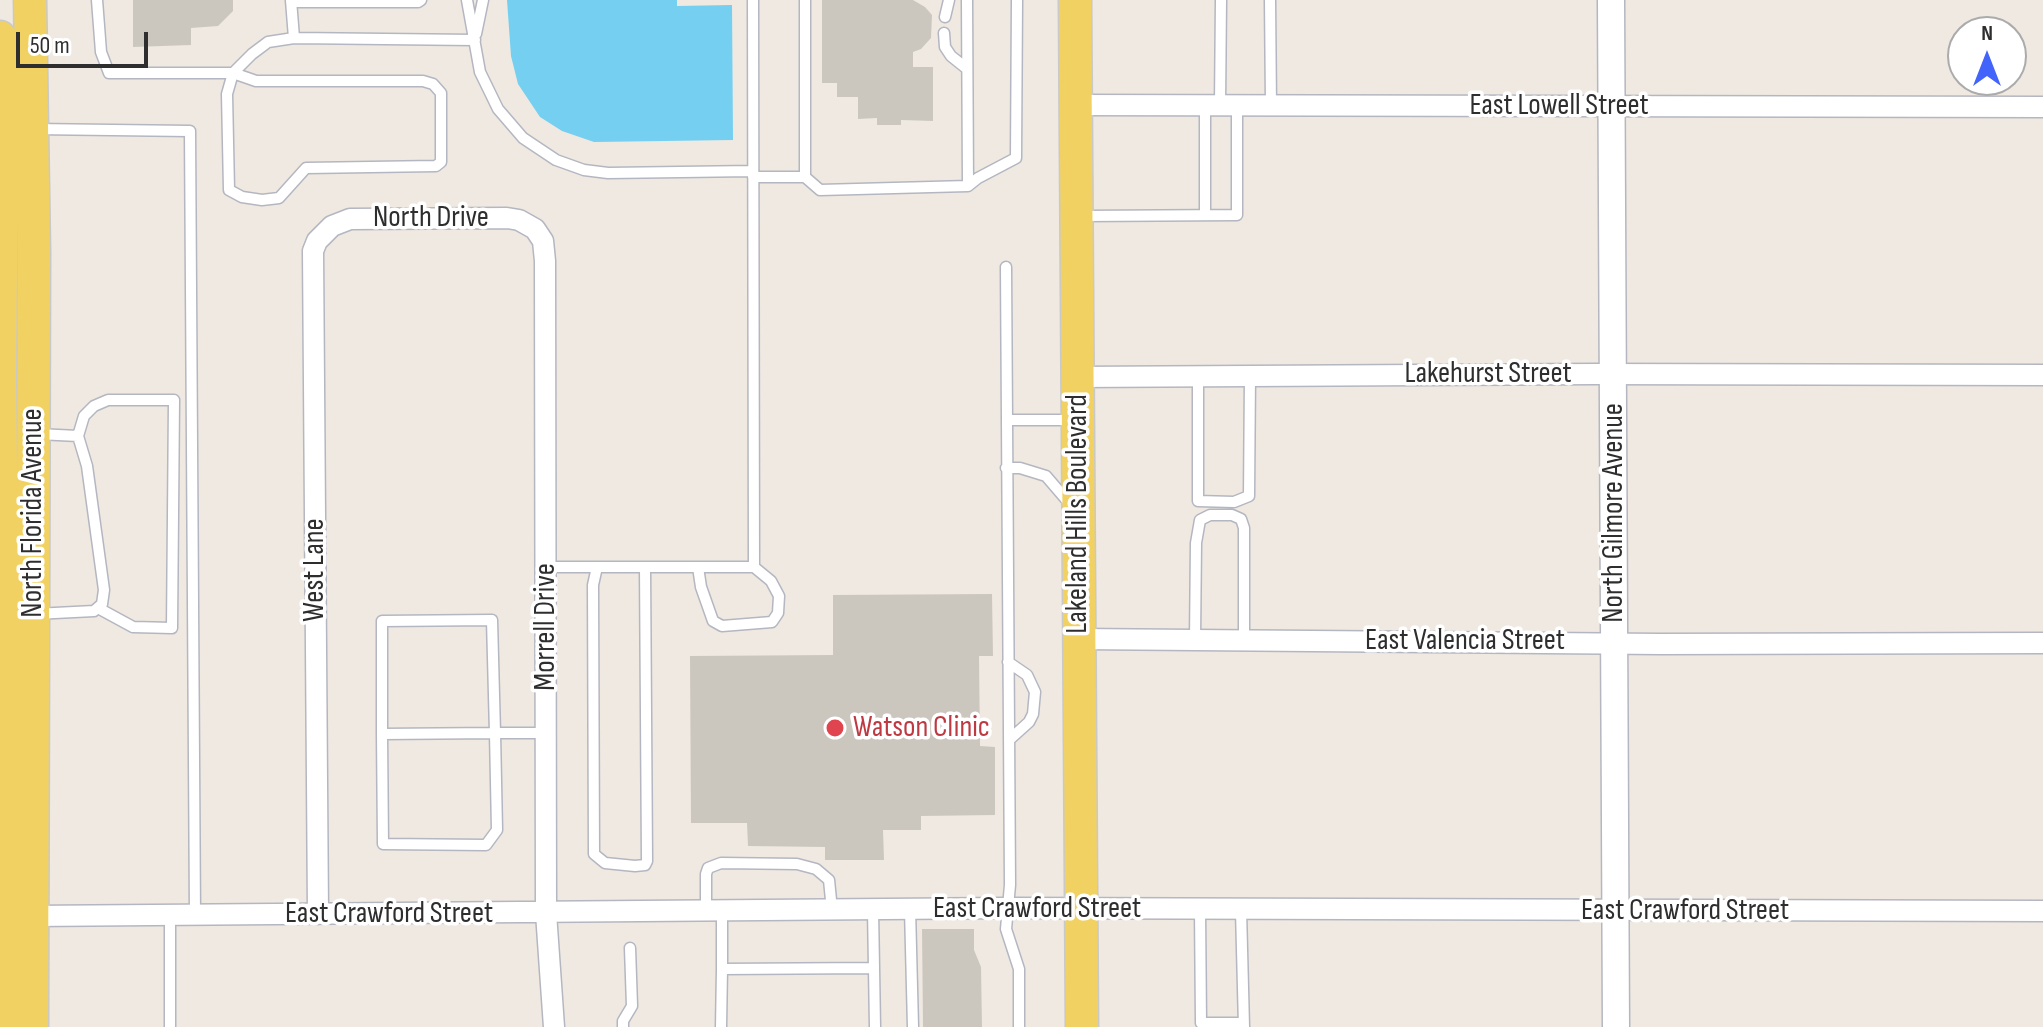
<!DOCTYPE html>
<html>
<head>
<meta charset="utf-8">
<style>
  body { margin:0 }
  #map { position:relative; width:2043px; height:1027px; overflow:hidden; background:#efe9e1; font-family:"Sofia Sans Condensed",sans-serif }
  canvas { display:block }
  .north { position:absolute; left:1947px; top:16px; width:80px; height:80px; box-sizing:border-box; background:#fff; border:2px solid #ababab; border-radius:50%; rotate:0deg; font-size:22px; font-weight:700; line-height:32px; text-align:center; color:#2e2e2e }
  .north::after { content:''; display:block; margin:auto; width:28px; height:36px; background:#4264fb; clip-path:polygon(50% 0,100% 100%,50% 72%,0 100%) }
  .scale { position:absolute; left:16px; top:32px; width:132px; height:36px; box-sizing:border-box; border:4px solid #2e2e2e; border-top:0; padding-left:10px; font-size:24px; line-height:28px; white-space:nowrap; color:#2e2e2e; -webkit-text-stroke:6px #fff; paint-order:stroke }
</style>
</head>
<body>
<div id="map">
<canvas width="2043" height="1027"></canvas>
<div class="north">N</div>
<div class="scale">50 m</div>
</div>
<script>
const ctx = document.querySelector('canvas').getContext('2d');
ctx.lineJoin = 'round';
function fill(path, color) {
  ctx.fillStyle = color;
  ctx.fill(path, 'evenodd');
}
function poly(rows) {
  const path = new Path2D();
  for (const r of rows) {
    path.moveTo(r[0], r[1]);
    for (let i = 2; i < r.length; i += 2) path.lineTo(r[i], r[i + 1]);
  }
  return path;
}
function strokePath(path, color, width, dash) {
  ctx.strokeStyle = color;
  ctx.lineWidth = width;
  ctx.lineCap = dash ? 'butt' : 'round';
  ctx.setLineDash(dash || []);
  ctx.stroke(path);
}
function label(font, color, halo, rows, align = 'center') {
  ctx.font = font + ' "Sofia Sans Condensed",sans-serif';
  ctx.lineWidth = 7;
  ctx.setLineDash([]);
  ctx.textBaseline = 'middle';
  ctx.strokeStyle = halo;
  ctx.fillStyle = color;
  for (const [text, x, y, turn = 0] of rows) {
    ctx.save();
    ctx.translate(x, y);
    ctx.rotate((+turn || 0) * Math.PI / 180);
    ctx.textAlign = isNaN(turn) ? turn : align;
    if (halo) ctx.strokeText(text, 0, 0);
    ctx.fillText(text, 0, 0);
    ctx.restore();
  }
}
const water = poly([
  [507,0,677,0,677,6,732,5,733,140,594,142,562,131,540,117,518,84,511,56]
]);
const building = poly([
  [133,0,233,0,233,11,218,26,191,28,191,45,133,47],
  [822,0,913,0,925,7,932,15,931,38,921,49,913,52,913,67,933,67,933,121,901,120,901,125,877,125,877,118,858,119,858,97,837,97,837,83,822,83],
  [992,594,993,656,979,656,980,746,995,747,995,815,921,816,921,830,883,830,884,860,825,860,825,847,748,846,747,823,691,823,690,656,833,655,833,595],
  [922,929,974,929,974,950,981,967,982,1027,923,1027]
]);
const service = poly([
  [97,0,101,52,109,73,233,73,256,81,423,81,433,84,441,93,441,162,436,166,306,168,279,198,262,200,242,197,229,190,227,94,233,73,252,54,268,42,294,38,475,40],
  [291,0,294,38],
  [467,0,480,72,498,109,523,138,556,160,584,170,608,173,753,171],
  [753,0,754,567],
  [967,0,968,186],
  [1270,0,1271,105],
  [291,2,418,2,421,0],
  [945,17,949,0],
  [944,33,945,47,951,56,966,68],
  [476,34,483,0],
  [1205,105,1205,215],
  [1220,105,1221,0],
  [34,129,190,131,195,915],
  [753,177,805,177,820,190,968,186,978,178,1016,158,1017,0],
  [805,177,805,0],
  [1082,216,1237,215,1237,105],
  [1006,267,1010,885,1006,929,1019,969,1019,1027],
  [1198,376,1198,501,1234,502,1249,496,1250,376],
  [1007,420,1075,420],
  [78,436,84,416,94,406,108,400,174,400,172,628,133,627,98,608],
  [1006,468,1020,468,1046,476,1070,504],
  [546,567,754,567,771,581,779,596,778,613,772,622,722,626,713,621,701,587,698,567],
  [597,567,593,585,594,854,605,863,635,866,645,865,647,861,645,567],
  [35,614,94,611,102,604,104,590,87,466,78,436,38,434],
  [1195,639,1196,543,1200,520,1210,515,1232,515,1241,519,1244,528,1244,640],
  [1008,662,1027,675,1035,692,1033,714,1029,722,1009,740],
  [382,734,383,844,486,845,497,830,495,733,492,620,382,621,382,734,495,733,547,733],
  [910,909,913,1027],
  [1200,910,1201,1023,1243,1023],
  [1241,910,1244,1027],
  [706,911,706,874,708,868,721,863,797,864,816,869,829,880,832,910],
  [722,911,722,969,874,968,873,910],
  [170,917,170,1027],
  [874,968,875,1027],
  [623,1027,623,1021,632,1006,630,948],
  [721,1027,722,969]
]);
const minor = poly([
  [1076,105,2043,107],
  [1077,377,1595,374,2043,375],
  [1078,639,1661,644,2043,643],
  [318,914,313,251,317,241,332,226,350,219,507,218,519,220,535,229,543,241,545,261,546,913,554,1027],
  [31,916,1007,908,2043,911]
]);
const tertiary = poly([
  [1611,0,1616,1027]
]);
const primary = poly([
  [30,0,34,252,32,1027],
  [1075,0,1082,1027],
  [0,37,2,164,0,375,3,645,2,1027]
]);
const markers = [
  [835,728,10,"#e0444e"]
];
const streetNames = [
  ["East Lowell Street",1559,106],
  ["North Drive",431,218],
  ["Lakehurst Street",1488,374],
  ["North Florida Avenue",33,513,-90],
  ["North Gilmore Avenue",1614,513,-90],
  ["Lakeland Hills Boulevard",1078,514,-90],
  ["West Lane",315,570,-90],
  ["Morrell Drive",546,627,-90],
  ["East Valencia Street",1465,641],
  ["East Crawford Street",1037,909],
  ["East Crawford Street",1685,911],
  ["East Crawford Street",389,914]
];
const healthNames = [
  ["Watson Clinic",853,728]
];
fill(water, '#75cff0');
fill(building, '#cbc7bf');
strokePath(service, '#b4b7c1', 13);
strokePath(minor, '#b4b7c1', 23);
strokePath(tertiary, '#b4b7c1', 29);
strokePath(primary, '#c9c9c9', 35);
strokePath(service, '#fff', 10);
strokePath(minor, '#fff', 20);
strokePath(tertiary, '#fff', 26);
strokePath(primary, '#f2d163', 32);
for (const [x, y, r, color] of markers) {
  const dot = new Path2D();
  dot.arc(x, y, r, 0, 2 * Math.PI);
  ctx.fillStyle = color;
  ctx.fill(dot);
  strokePath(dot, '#fff', 3);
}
label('30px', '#2e2e2e', '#fff', streetNames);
label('30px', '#be3a42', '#fff', healthNames, 'left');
</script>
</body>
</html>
